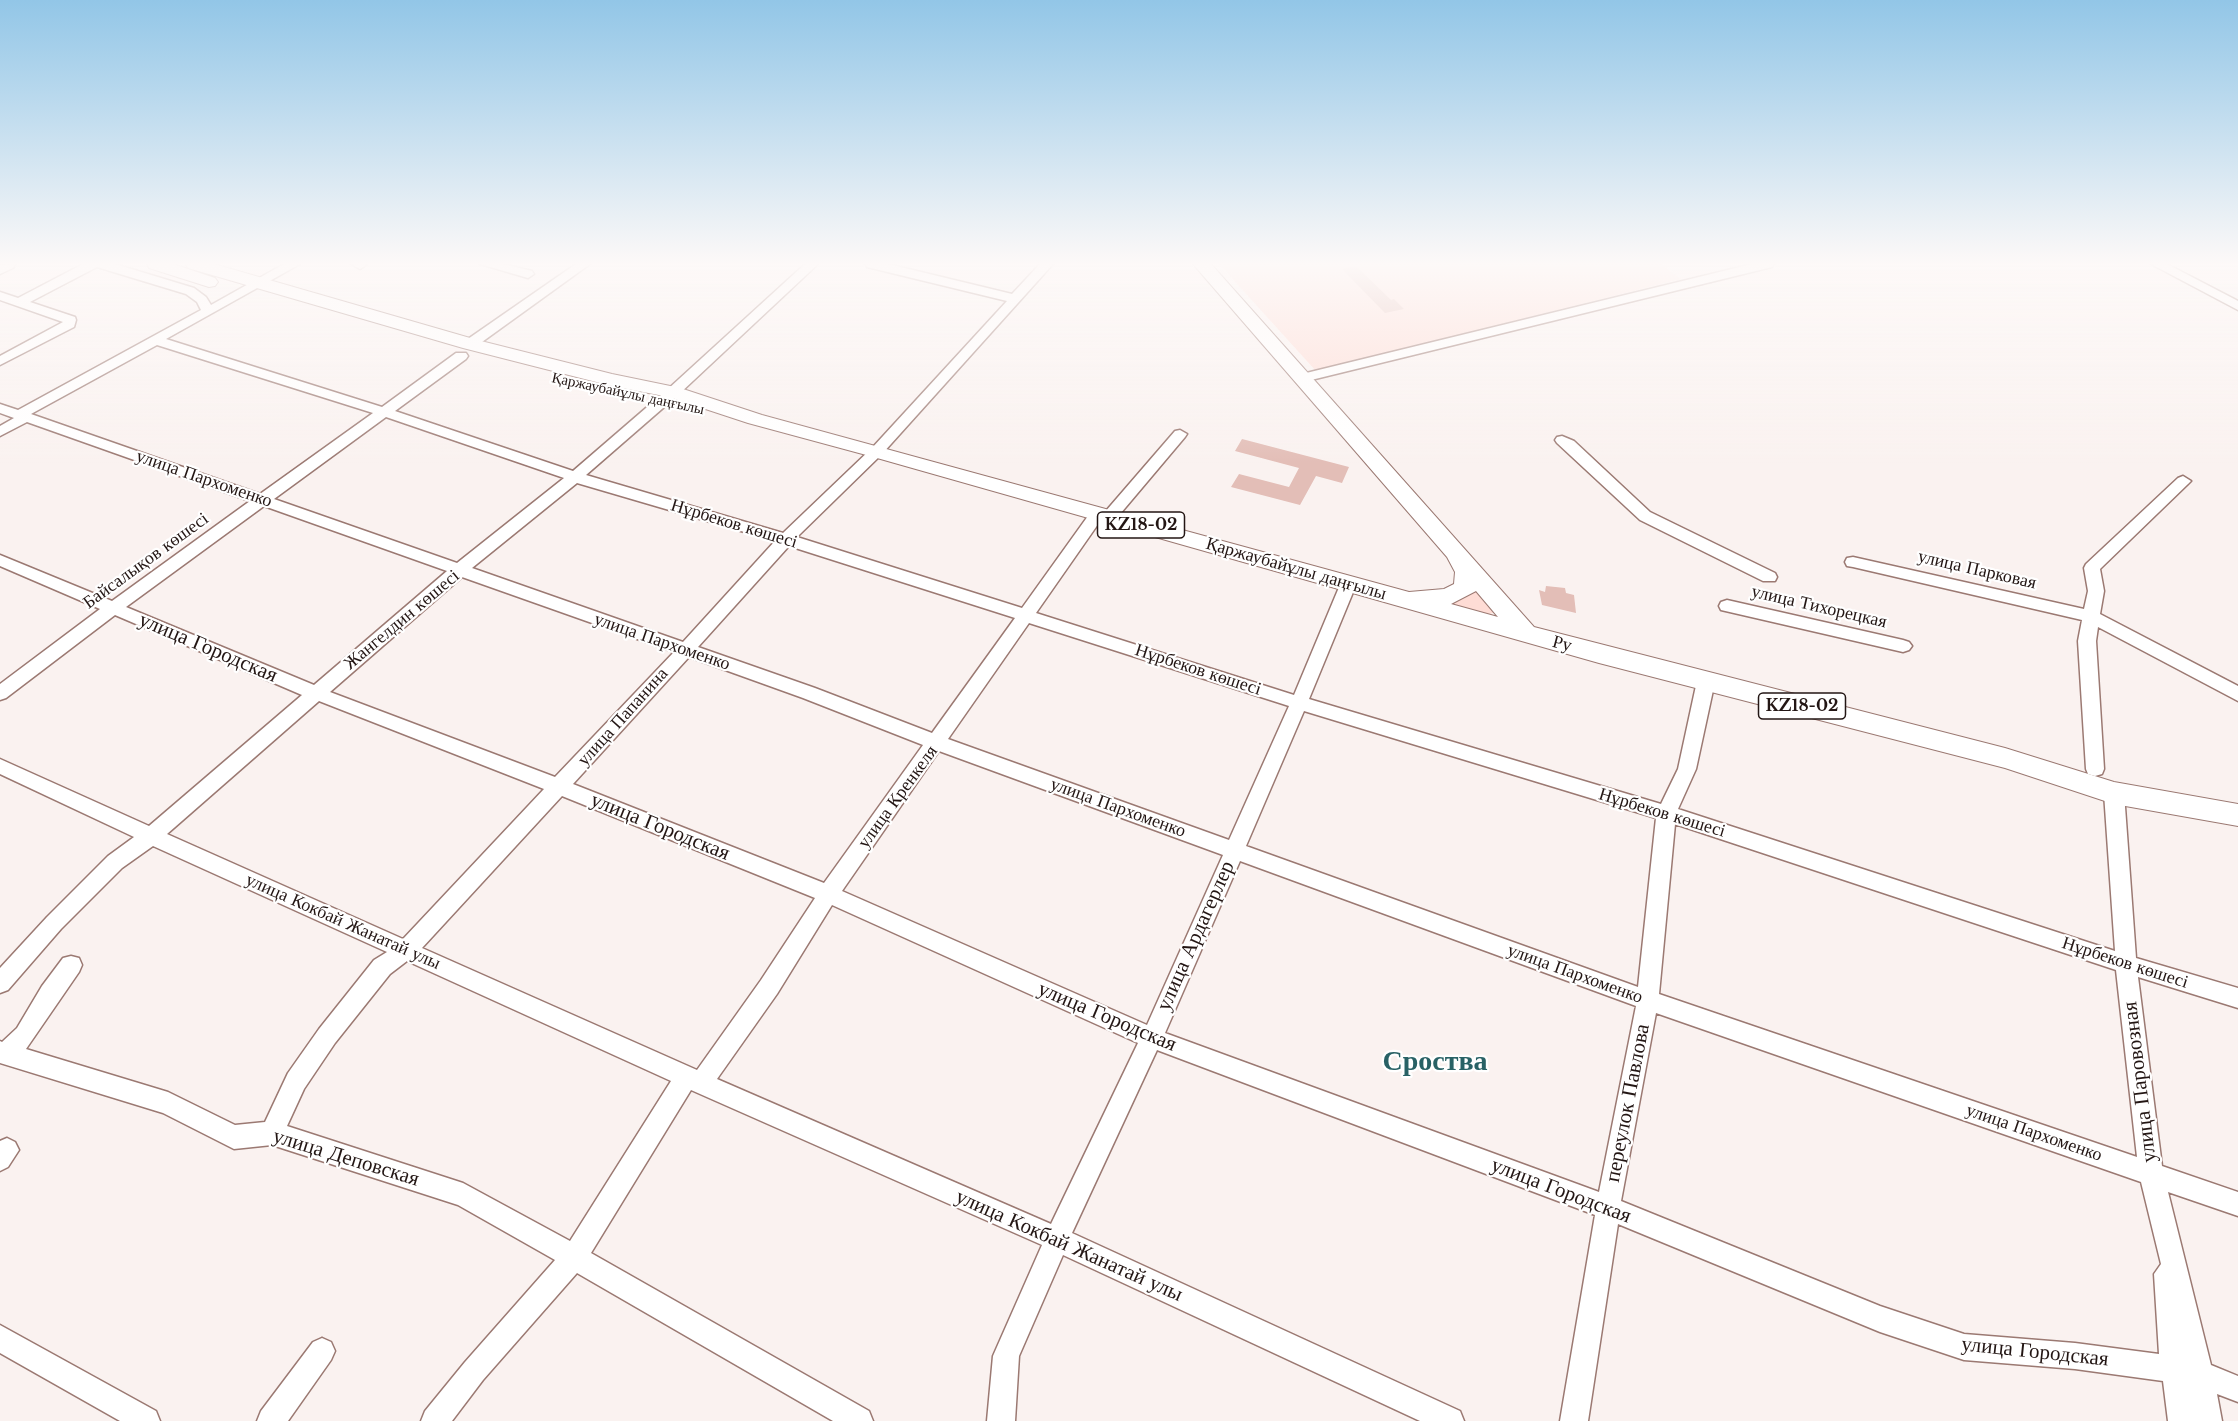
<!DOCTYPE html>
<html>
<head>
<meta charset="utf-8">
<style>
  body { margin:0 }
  canvas { display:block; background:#faf2f0 }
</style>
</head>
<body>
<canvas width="2238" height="1421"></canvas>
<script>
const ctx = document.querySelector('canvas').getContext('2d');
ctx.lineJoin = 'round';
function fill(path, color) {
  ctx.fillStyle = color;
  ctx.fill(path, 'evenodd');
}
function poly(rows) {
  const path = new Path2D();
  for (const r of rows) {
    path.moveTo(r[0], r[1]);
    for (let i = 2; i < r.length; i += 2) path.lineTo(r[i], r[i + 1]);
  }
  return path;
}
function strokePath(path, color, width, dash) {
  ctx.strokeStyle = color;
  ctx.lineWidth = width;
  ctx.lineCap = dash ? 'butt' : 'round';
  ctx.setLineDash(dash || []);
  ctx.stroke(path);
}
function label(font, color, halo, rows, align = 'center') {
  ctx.font = font + ' "Libre Baskerville",serif';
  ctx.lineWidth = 4.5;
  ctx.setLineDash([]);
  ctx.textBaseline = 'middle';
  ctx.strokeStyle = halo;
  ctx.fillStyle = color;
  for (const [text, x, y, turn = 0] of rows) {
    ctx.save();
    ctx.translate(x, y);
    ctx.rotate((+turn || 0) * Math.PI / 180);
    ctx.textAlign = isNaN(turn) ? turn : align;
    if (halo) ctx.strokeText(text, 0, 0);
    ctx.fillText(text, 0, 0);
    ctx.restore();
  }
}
const green = poly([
  [1219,264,1661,264,1681,279,1316,371],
  [1474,588,1497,612,1484,615,1440,600]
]);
const building = poly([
  [1356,266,1391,300,1394,299,1404,309,1385,313,1342,269],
  [1242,439,1349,467,1342,483,1316,476,1300,505,1231,487,1239,474,1289,487,1299,468,1235,451],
  [1546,586,1565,588,1566,593,1574,595,1576,613,1542,605,1539,590,1545,592]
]);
const minor = poly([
  [15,264,13,268,0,274,0,265,15,264],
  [83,264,115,264,194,288,206,297,211,305,284,264,300,264,166,339,382,407,456,353,466,353,468,356,466,359,395,411,573,471,668,389,805,264,818,264,678,395,586,475,783,533,872,448,1007,301,867,267,865,264,888,264,1012,294,1040,264,1053,264,882,454,797,537,1022,608,1093,509,1098,508,1105,512,1175,431,1180,430,1187,434,1185,437,1115,520,1110,521,1103,517,1036,613,1294,695,1340,585,1342,581,1354,581,1356,585,1309,699,1661,804,1678,769,1697,681,1700,676,1706,674,1712,676,1715,681,1696,769,1678,809,2115,951,2104,793,2107,788,2114,785,2121,788,2124,793,2136,958,2238,988,2238,1008,2138,977,2162,1166,2238,1192,2238,1216,2168,1192,2211,1365,2238,1376,2238,1402,2217,1394,2222,1421,2168,1421,2163,1381,2075,1369,1964,1360,1880,1332,1618,1224,1588,1421,1560,1421,1595,1215,1157,1050,1072,1233,1460,1411,1464,1421,1420,1421,1063,1255,1019,1356,1015,1421,987,1421,993,1356,1042,1245,691,1090,591,1253,869,1411,873,1421,833,1421,577,1273,483,1380,452,1421,421,1421,425,1411,465,1362,555,1260,458,1205,272,1145,234,1149,163,1113,0,1063,0,1041,2,1042,17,1028,42,986,63,958,71,956,79,958,82,965,79,972,26,1049,168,1092,235,1125,265,1122,288,1073,319,1029,374,960,387,952,153,846,122,868,61,929,8,990,0,993,0,968,47,917,108,856,134,837,0,774,0,759,149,826,302,695,115,615,6,698,0,700,0,684,100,609,0,566,0,555,112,601,250,501,27,422,0,436,0,426,14,418,0,413,0,404,18,410,201,310,197,302,186,294,97,267,30,302,75,317,76,320,74,327,0,365,0,356,63,322,0,300,0,292,18,298,83,264],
  [157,345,373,413,260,494,31,414,157,345],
  [386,417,564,478,457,563,274,499,386,417],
  [577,483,775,541,683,642,472,568,577,483],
  [264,506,447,571,314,685,126,607,264,506],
  [789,546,1015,618,932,733,815,688,698,647,789,546],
  [462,577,674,652,555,777,330,692,462,577],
  [1029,623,1289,706,1229,840,948,739,1029,623],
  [689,657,803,698,923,745,824,883,573,784,689,657],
  [319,701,544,789,403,939,167,834,319,701],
  [1304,711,1656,818,1638,987,1246,846,1304,711],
  [939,751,1223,855,1147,1025,842,891,939,751],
  [562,796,815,898,761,980,697,1070,422,948,562,796],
  [1675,824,2116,970,2137,1157,1659,994,1675,824],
  [1240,861,1636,1006,1599,1192,1165,1033,1240,861],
  [832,905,1138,1043,1051,1224,717,1079,777,994,832,905],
  [407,961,671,1081,570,1241,463,1183,287,1126,304,1089,335,1043,390,974,407,961],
  [1656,1013,2141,1182,2161,1264,2154,1274,2159,1354,2075,1343,1964,1334,1880,1306,1621,1201,1656,1013],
  [351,264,366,264,366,265,360,269,351,264],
  [480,264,503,264,532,271,534,274,528,278,480,264],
  [576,264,590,264,475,347,465,347,463,344,465,341,576,264],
  [1752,264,1774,264,1772,267,1303,382,1296,378,1298,375,1752,264],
  [2151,264,2167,264,2238,301,2238,310,2151,264],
  [1562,436,1574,441,1650,512,1775,573,1777,577,1775,581,1763,581,1640,520,1557,443,1555,440,1557,437,1562,436],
  [2183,476,2191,481,2188,484,2100,569,2104,591,2100,614,2238,686,2238,701,2098,627,2096,641,2104,769,2102,774,2095,776,2088,774,2086,769,2078,641,2082,620,1853,567,1847,566,1845,562,1847,558,1853,557,2084,609,2088,591,2084,568,2086,564,2178,478,2183,476],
  [1727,600,1903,640,1909,642,1912,646,1909,650,1903,652,1721,610,1719,606,1721,602,1727,600],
  [7,1138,15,1142,19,1150,8,1167,0,1171,0,1141,7,1138],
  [0,1325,156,1411,160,1421,120,1421,0,1353,0,1325],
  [322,1338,331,1342,335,1351,331,1360,288,1421,257,1421,261,1411,313,1342,322,1338]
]);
const highway = poly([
  [147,264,173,264,215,278,218,282,215,286,209,287,149,268,147,264],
  [186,264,214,264,477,340,612,374,680,388,762,415,1409,592,1444,589,1454,584,1455,572,1447,557,1193,264,1211,264,1534,627,2005,748,2114,782,2238,804,2238,826,2114,804,2005,768,1599,663,870,456,748,423,669,397,612,386,463,348,188,268,186,264],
  [1476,591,1498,617,1451,604,1476,591]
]);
const farStreetnames = [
  ["Қаржаубайұлы даңғылы",628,394,12]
];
const shields = [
  [1141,525,87],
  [1802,706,87]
];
const shieldNames = [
  ["KZ18-02",1141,525],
  ["KZ18-02",1802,706]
];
const streetNames = [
  ["улица Пархоменко",204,479,19],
  ["Нұрбеков көшесі",734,524,17],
  ["Байсалықов көшесі",146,561,-36],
  ["Қаржаубайұлы даңғылы",1296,569,16],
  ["улица Парковая",1977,570,13],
  ["улица Тихорецкая",1819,607,13],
  ["Жангелдин көшесі",402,620,-40],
  ["улица Пархоменко",662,642,19],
  ["Ру",1562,644,15],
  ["Нұрбеков көшесі",1198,670,18],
  ["улица Папанина",623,717,-48],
  ["улица Кренкеля",898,797,-54],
  ["улица Пархоменко",1118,808,20],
  ["Нұрбеков көшесі",1662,813,17],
  ["улица Кокбай Жанатай улы",343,922,24],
  ["Нұрбеков көшесі",2125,963,18],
  ["улица Пархоменко",1575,974,20],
  ["улица Пархоменко",2034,1133,19]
];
const nearStreetnames = [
  ["улица Городская",208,648,23],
  ["улица Городская",660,827,22],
  ["улица Ардагерлер",1196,936,-66],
  ["улица Городская",1107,1017,23],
  ["улица Паровозная",2140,1082,-97],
  ["переулок Павлова",1628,1103,-79],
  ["улица Деповская",346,1158,17],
  ["улица Городская",1561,1191,21],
  ["улица Кокбай Жанатай улы",1069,1246,24],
  ["улица Городская",2035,1352,6]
];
const nearDistrictnames = [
  ["Сроства",1435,1062]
];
fill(green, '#fedcd5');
fill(building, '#e3beb7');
strokePath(minor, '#9b7972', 3);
strokePath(highway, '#9b7972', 2);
fill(minor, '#fff');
fill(highway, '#fff');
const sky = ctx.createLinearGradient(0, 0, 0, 463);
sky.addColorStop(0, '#92c6e7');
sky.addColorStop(0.57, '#fdf9f8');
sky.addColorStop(1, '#fdf9f800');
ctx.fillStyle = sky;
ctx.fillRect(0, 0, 2238, 463);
label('15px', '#231614', '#fff', farStreetnames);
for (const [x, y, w] of shields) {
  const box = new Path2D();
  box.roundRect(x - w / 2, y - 13, w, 26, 4.5);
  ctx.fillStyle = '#fff';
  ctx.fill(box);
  strokePath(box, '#231614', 1.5);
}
label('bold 16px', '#231614', null, shieldNames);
label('18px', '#231614', '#fff', streetNames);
label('21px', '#231614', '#fff', nearStreetnames);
label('bold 28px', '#286165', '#fff', nearDistrictnames);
</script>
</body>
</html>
